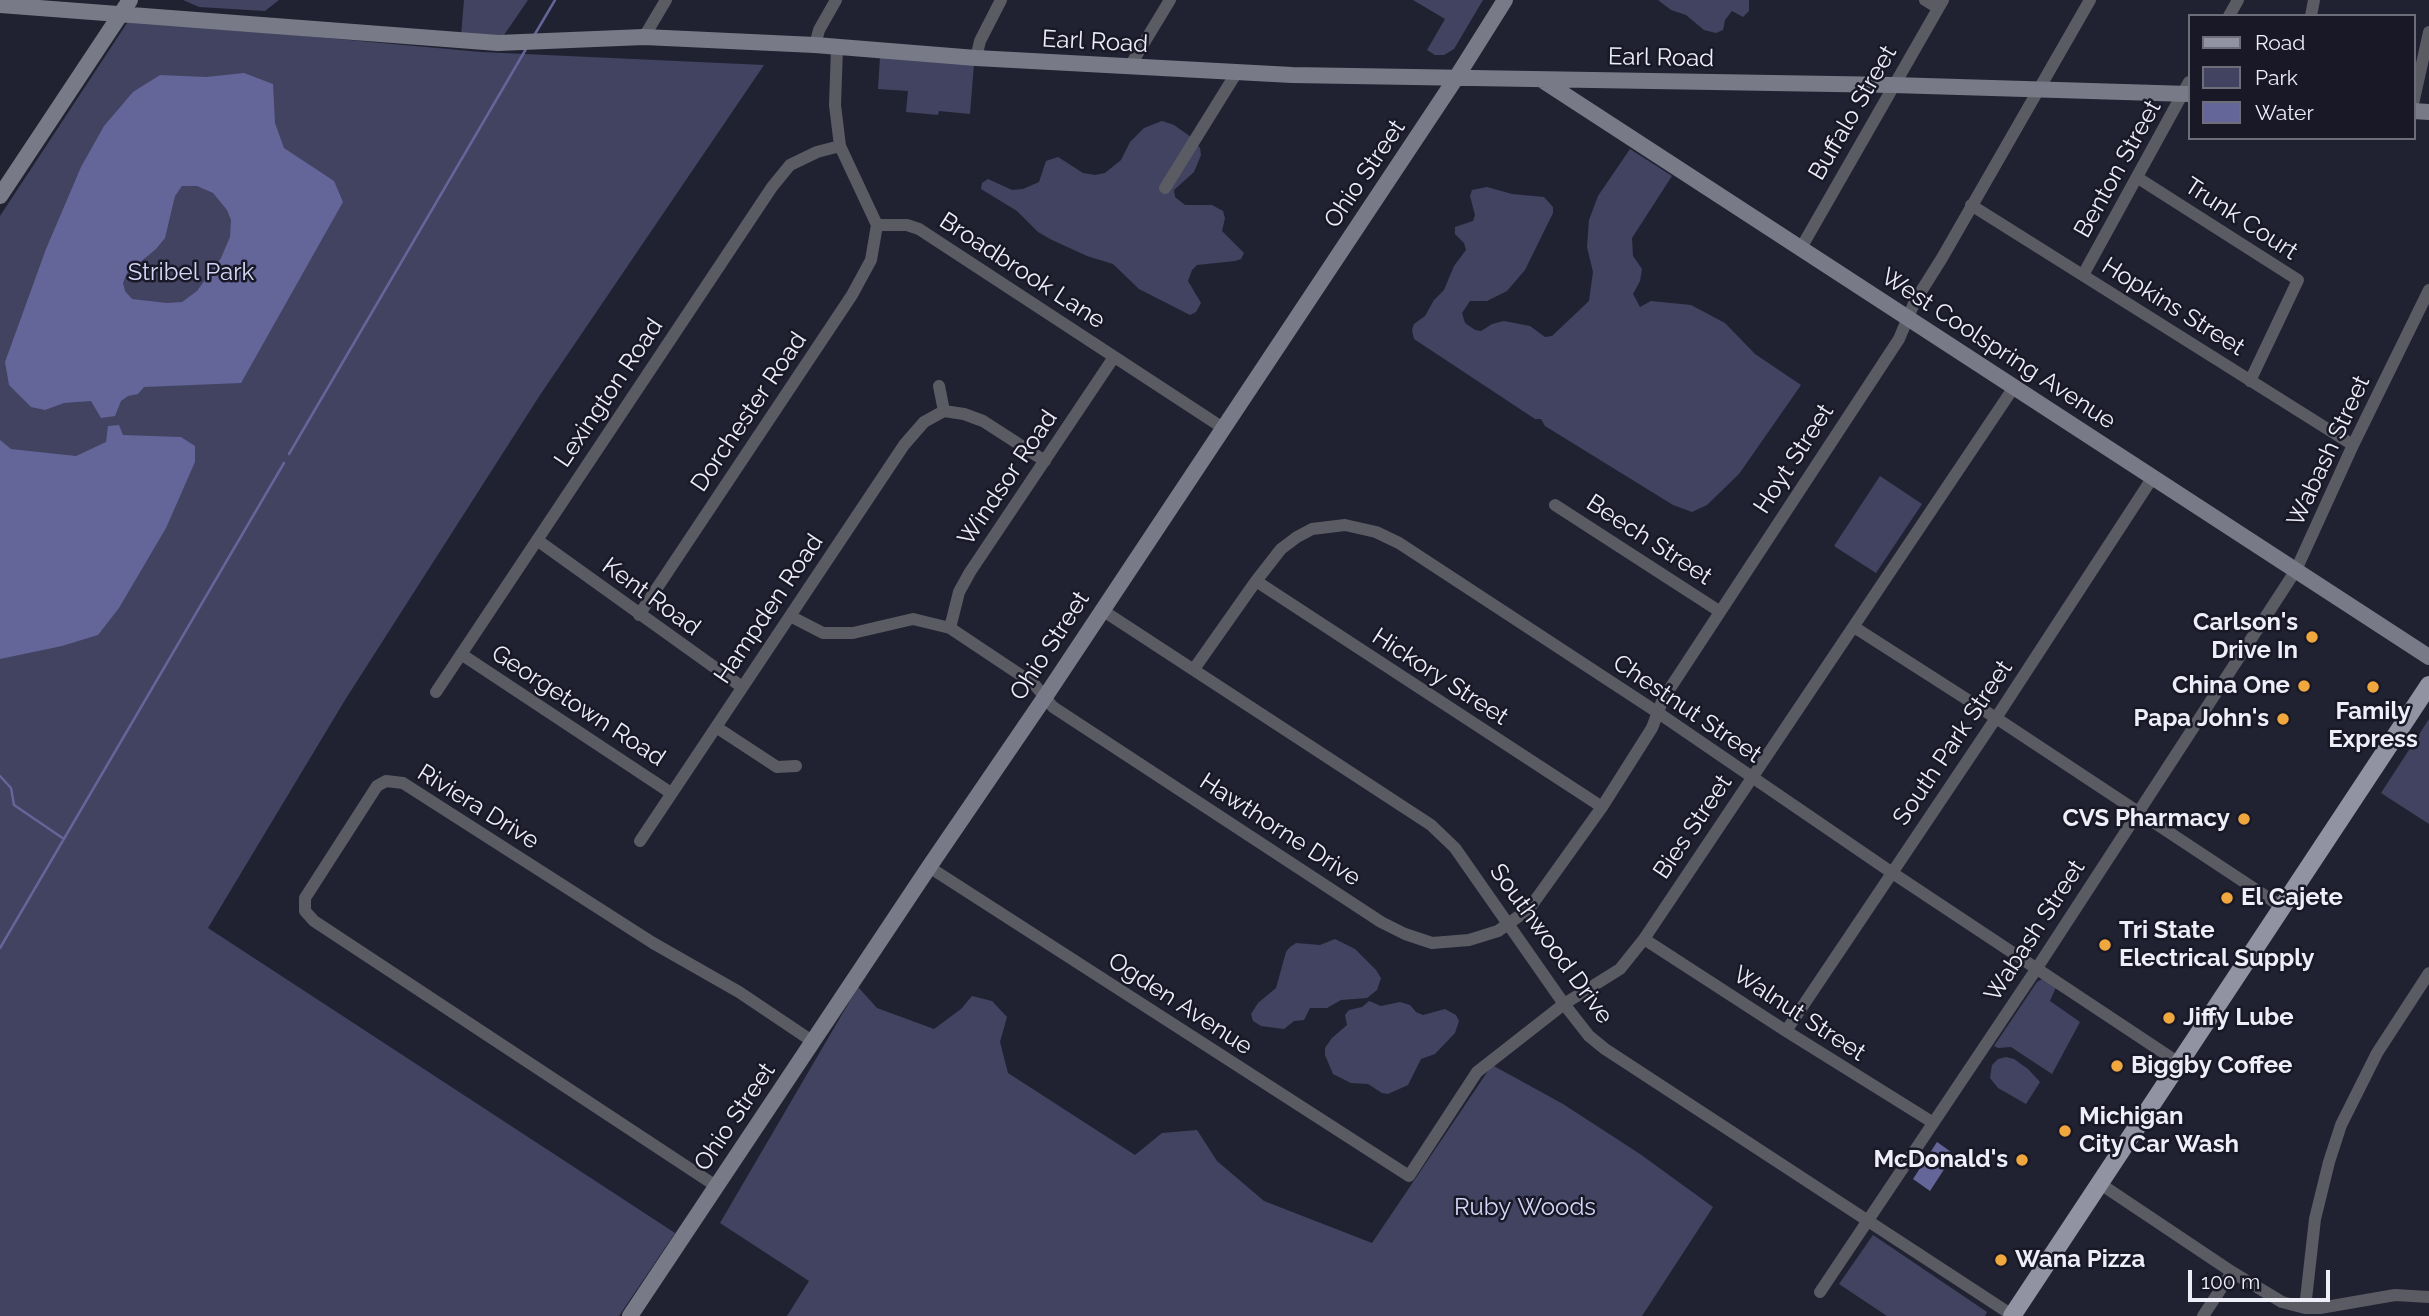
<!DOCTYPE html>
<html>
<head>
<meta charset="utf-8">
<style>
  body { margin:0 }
  #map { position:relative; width:2429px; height:1316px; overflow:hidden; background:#212231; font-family:Raleway,sans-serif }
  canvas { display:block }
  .legend { position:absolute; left:2188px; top:14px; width:228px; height:126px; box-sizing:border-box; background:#181827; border:2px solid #6e6e7b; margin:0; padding:9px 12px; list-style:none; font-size:21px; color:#eeeef9 }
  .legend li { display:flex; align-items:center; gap:14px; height:35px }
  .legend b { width:35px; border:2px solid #6e6e7b }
  .scale { position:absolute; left:2188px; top:1270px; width:142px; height:32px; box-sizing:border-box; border:4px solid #eeeef9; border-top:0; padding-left:9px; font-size:21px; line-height:24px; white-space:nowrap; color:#eeeef9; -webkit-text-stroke:5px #181827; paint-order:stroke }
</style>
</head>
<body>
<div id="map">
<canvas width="2429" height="1316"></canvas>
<ul class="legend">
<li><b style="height:9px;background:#9193a3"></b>Road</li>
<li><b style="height:19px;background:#424361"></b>Park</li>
<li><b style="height:19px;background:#646598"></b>Water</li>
</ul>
<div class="scale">100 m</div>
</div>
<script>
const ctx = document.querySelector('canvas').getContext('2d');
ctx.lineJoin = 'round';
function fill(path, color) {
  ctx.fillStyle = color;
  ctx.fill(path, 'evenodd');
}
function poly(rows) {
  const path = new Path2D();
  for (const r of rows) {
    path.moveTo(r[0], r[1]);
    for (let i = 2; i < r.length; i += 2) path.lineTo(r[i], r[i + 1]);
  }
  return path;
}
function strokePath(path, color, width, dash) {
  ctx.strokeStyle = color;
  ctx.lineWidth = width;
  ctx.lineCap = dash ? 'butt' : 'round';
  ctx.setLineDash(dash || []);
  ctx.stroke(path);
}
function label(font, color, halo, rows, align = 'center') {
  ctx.font = font + ' Raleway,sans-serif';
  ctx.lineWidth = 5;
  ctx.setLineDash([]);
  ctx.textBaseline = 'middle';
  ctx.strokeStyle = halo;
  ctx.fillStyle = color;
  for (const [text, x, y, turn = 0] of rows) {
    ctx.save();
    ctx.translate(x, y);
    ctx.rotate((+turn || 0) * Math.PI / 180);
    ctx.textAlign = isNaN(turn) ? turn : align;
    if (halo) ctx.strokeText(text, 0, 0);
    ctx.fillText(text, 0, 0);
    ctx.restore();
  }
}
const green = poly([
  [183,0,279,0,265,11,199,7],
  [464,0,528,0,504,35,461,36],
  [1413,0,1483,0,1454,49,1444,55,1435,55,1427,50,1445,19],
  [1658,0,1749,0,1749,11,1743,17,1732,11,1725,20,1723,30,1716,33,1704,30,1686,15,1671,10],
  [129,20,481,52,764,65,540,395,345,700,208,928,675,1233,619,1316,0,1316,0,216],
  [880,57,974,64,970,114,939,111,938,115,906,112,908,91,878,89],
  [1162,121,1174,125,1191,137,1200,148,1201,155,1194,172,1174,190,1175,197,1185,205,1212,205,1223,211,1225,218,1222,231,1244,253,1241,259,1235,261,1197,265,1192,270,1188,281,1201,303,1196,312,1190,315,1139,289,1113,264,1087,256,1050,239,1038,232,1017,211,981,189,982,183,988,179,1012,190,1023,189,1039,182,1046,161,1058,157,1083,173,1095,175,1105,173,1121,160,1130,142,1144,128],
  [1630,149,1672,176,1632,238,1633,256,1642,269,1640,281,1633,294,1640,307,1651,301,1691,305,1725,323,1755,354,1801,385,1739,474,1707,505,1692,512,1673,505,1545,426,1541,419,1535,419,1414,339,1412,330,1414,324,1425,316,1434,300,1444,290,1454,266,1466,250,1464,243,1455,234,1455,227,1473,221,1475,215,1470,196,1472,190,1487,187,1512,194,1544,197,1553,207,1553,213,1525,270,1507,291,1487,301,1470,301,1462,313,1465,323,1475,330,1481,331,1492,324,1504,321,1530,326,1545,337,1552,336,1589,301,1593,272,1587,247,1589,220,1598,196],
  [1880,476,1922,504,1876,573,1834,546],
  [2429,719,2429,824,2381,793],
  [1335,939,1355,949,1376,970,1381,978,1377,990,1367,998,1341,1000,1327,1008,1310,1008,1304,1020,1294,1021,1284,1029,1261,1026,1253,1021,1251,1014,1258,1003,1276,988,1286,952,1290,947,1296,943,1320,945],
  [2042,979,2056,987,2050,1001,2080,1022,2052,1074,2011,1047,1998,1048,1994,1046,2037,982],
  [858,987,877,1008,934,1029,961,1009,972,996,992,1001,1007,1017,1000,1042,1008,1073,1135,1155,1162,1133,1197,1130,1217,1161,1264,1201,1372,1243,1492,1065,1563,1104,1640,1154,1713,1207,1642,1316,787,1316,809,1281,720,1223],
  [1369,1001,1381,1006,1400,1002,1410,1005,1416,1012,1423,1015,1445,1009,1456,1015,1459,1021,1455,1033,1435,1054,1421,1059,1408,1085,1388,1094,1382,1093,1368,1084,1351,1083,1333,1074,1325,1055,1325,1048,1332,1038,1347,1025,1345,1015,1349,1010,1362,1007],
  [2006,1057,2014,1059,2028,1069,2040,1082,2026,1104,1998,1088,1990,1078,1992,1065,1998,1059],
  [1873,1235,1987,1312,1985,1316,1887,1316,1839,1284]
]);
const water = poly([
  [244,73,273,84,275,123,284,148,334,181,343,202,241,383,144,387,138,394,128,396,121,401,115,416,101,418,91,401,64,403,45,410,31,407,9,385,5,362,46,249,81,167,104,126,133,92,160,75,206,77],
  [182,186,197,186,213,193,227,210,231,220,230,237,221,258,197,291,182,302,167,303,132,299,125,291,123,283,127,273,156,249,165,238,175,196],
  [119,425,123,435,181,437,195,446,195,462,166,528,119,608,98,635,62,646,0,659,0,440,11,449,76,456,106,442,108,426],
  [1937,1142,1954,1154,1930,1191,1913,1179]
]);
const stream = poly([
  [535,34,555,0],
  [289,454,526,49],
  [0,776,11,788,14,805,64,839],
  [0,948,284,463]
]);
const street = poly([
  [1925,0,1938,8],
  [2229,16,2238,0],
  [2311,16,2314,0],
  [644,37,666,0],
  [815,45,819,30,836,0],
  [837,48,835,105,840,146,877,225,907,225,919,229,1223,428],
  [976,58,980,41,1001,0],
  [1130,66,1170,0],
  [2413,104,2429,32],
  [2138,178,2298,280,2250,381],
  [1165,188,1237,72],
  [1971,205,2353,445],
  [1801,248,1943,0],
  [2083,275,2189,82],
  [939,386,944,411],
  [1555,505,1719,611],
  [537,540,742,687],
  [1256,581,1602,807],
  [1102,610,1431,825,1455,848,1564,1004,1589,1036,1605,1049,2012,1315],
  [639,615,852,295,871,260,877,225],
  [790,616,823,633,853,633,913,619,950,628,1034,684,1053,707,1381,922,1405,934,1432,943,1469,940,1498,931,1529,909,1602,807,1652,728,1663,699,1899,339,1915,301,1942,258,2090,0],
  [1854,627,1996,718,2282,907],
  [950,628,959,592,970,572,1114,357],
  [461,654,671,793],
  [1194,669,1256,581,1281,549,1297,537,1312,529,1345,525,1376,532,1399,543,1657,712,1891,872,2179,1063],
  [436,692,772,187,790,165,817,152,840,146],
  [716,727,777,767,796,766],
  [640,841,904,445,924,422,944,411,964,414,983,421,1045,461],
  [929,867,1409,1176,1477,1072,1564,1004,1620,969,1644,939,2014,387],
  [1644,939,1786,1031,1932,1122],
  [1786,1031,1996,718,2153,477],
  [2099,1183,2232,1272,2282,1302,2305,1308,2320,1308,2395,1295,2429,1297],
  [716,1186,314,921,305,911,305,898,377,786,386,781,403,783,653,943,739,992,812,1041],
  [1820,1292,2037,968,2296,570,2353,445,2429,290],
  [2305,1308,2315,1219,2329,1162,2341,1125,2377,1053,2429,973],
  [2203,1316,2232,1272]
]);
const secondary = poly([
  [0,5,498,43,644,37,815,45,976,58,1292,75,1893,85,2189,94],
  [1542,80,2429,657],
  [2413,111,2429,112],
  [0,196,130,0],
  [630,1316,929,867,1045,697,1456,78,1505,0]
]);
const primary = poly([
  [2012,1316,2429,685]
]);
const markers = [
  [2312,637,7,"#efa73e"],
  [2304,686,7,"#efa73e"],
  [2373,687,7,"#efa73e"],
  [2283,719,7,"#efa73e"],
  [2244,819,7,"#efa73e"],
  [2227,898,7,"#efa73e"],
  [2105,945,7,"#efa73e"],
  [2169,1018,7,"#efa73e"],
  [2117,1066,7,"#efa73e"],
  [2065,1131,7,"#efa73e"],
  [2022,1160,7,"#efa73e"],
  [2001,1260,7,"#efa73e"]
];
const streetNames = [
  ["Earl Road",1095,42,3],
  ["Earl Road",1661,58,1],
  ["Buffalo Street",1853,113,-60],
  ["Benton Street",2118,169,-61],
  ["Ohio Street",1365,174,-56],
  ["Trunk Court",2241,219,33],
  ["Broadbrook Lane",1022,271,33],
  ["Hopkins Street",2173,307,32],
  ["West Coolspring Avenue",1998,349,33],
  ["Lexington Road",609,393,-56],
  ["Dorchester Road",749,412,-56],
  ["Wabash Street",2329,451,-65],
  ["Hoyt Street",1794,459,-57],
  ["Windsor Road",1008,478,-56],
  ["Beech Street",1649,540,33],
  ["Kent Road",651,597,36],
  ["Hampden Road",769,609,-56],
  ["Ohio Street",1050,646,-57],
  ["Hickory Street",1440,677,33],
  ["Georgetown Road",578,706,33],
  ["Chestnut Street",1687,709,34],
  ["South Park Street",1953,743,-56],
  ["Riviera Drive",478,807,32],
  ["Bies Street",1693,827,-56],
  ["Hawthorne Drive",1280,830,33],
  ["Wabash Street",2035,931,-57],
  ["Southwood Drive",1551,944,54],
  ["Ogden Avenue",1180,1004,33],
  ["Walnut Street",1799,1014,33],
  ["Ohio Street",735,1117,-56]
];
const parkNames = [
  ["Stribel Park",191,273],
  ["Ruby Woods",1525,1208]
];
const poiNames = [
  ["Carlson's",2298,623,"right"],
  ["Drive In",2298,651,"right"],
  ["China One",2290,686,"right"],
  ["Family",2373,712,"center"],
  ["Express",2373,740,"center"],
  ["Papa John's",2269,719,"right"],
  ["CVS Pharmacy",2230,819,"right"],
  ["El Cajete",2241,898],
  ["Tri State",2119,931],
  ["Electrical Supply",2119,959],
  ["Jiffy Lube",2183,1018],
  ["Biggby Coffee",2131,1066],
  ["Michigan",2079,1117],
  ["City Car Wash",2079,1145],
  ["McDonald's",2008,1160,"right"],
  ["Wana Pizza",2015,1260]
];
fill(green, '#424361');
fill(water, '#646598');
strokePath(stream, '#646598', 2.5);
strokePath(street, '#5a5b63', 12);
strokePath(secondary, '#797a87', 16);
strokePath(primary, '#9193a3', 18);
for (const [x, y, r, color] of markers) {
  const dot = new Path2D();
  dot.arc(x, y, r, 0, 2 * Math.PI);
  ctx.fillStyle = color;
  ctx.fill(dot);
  strokePath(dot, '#181827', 2.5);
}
label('24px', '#eeeef9', '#181827', streetNames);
label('24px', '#d5d7f7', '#181827', parkNames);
label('bold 24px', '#eeeef9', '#181827', poiNames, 'left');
</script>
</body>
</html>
